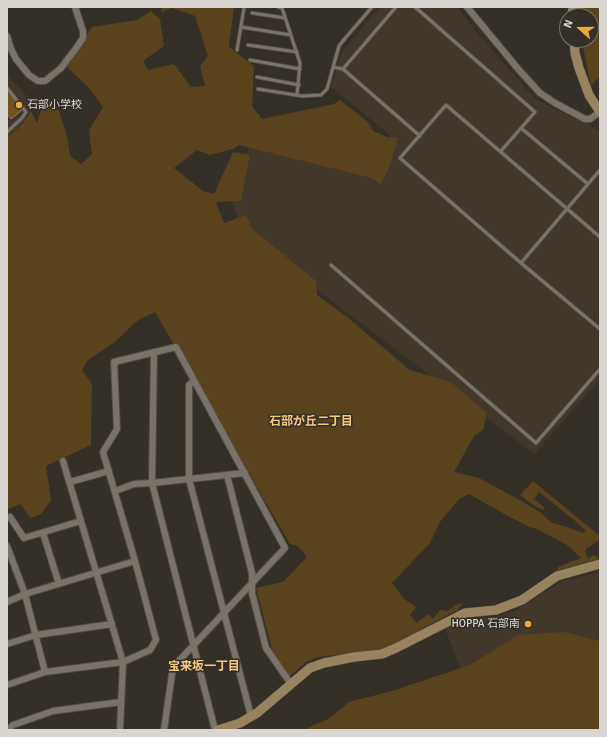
<!DOCTYPE html>
<html>
<head>
<meta charset="utf-8">
<style>
  body { margin:0 }
  #map { position:relative; width:607px; height:737px; overflow:hidden; background:#342f27; font-family:Signika,sans-serif }
  canvas { display:block }
  .frame { position:absolute; inset:0; border:8px solid #d9d6d1; pointer-events:none }
  .north { position:absolute; left:559px; top:8px; width:40px; height:40px; box-sizing:border-box; background:#342f27; border:1px solid #76726b; border-radius:50%; rotate:291deg; font-size:11px; font-weight:700; line-height:16px; text-align:center; color:#d9d6d1 }
  .north::after { content:''; display:block; margin:auto; width:14px; height:18px; background:#e9ab38; clip-path:polygon(50% 0,100% 100%,50% 72%,0 100%) }
</style>
</head>
<body>
<div id="map">
<canvas width="607" height="737"></canvas>
<div class="frame"></div>
<div class="north">N</div>
</div>
<script>
const ctx = document.querySelector('canvas').getContext('2d');
ctx.lineJoin = 'round';
function fill(path, color) {
  ctx.fillStyle = color;
  ctx.fill(path, 'evenodd');
}
function poly(rows) {
  const path = new Path2D();
  for (const r of rows) {
    path.moveTo(r[0], r[1]);
    for (let i = 2; i < r.length; i += 2) path.lineTo(r[i], r[i + 1]);
  }
  return path;
}
function strokePath(path, color, width, dash) {
  ctx.strokeStyle = color;
  ctx.lineWidth = width;
  ctx.lineCap = dash ? 'butt' : 'round';
  ctx.setLineDash(dash || []);
  ctx.stroke(path);
}
function label(font, color, halo, rows, align = 'center') {
  ctx.font = font + ' Signika,"Noto Sans JP",sans-serif';
  ctx.lineWidth = 3;
  ctx.setLineDash([]);
  ctx.textBaseline = 'middle';
  ctx.strokeStyle = halo;
  ctx.fillStyle = color;
  for (const [text, x, y, turn = 0] of rows) {
    ctx.save();
    ctx.translate(x, y);
    ctx.rotate((+turn || 0) * Math.PI / 180);
    ctx.textAlign = isNaN(turn) ? turn : align;
    if (halo) ctx.strokeText(text, 0, 0);
    ctx.fillText(text, 0, 0);
    ctx.restore();
  }
}
const built = poly([
  [380,7,458,7,473,28,535,99,590,126,600,132,600,379,534,454,300,277,243,231,231,201,250,144,379,175,390,135,331,87,342,52],
  [7,74,32,102,31,109,23,125,7,138],
  [600,572,600,644,462,672,445,629,466,618,495,617,515,611,562,581]
]);
const green = poly([
  [162,7,234,7,229,47,254,66,252,106,262,119,334,104,340,100,369,123,373,131,387,137,398,138,389,168,380,184,372,178,239,145,233,149,210,155,197,150,174,168,203,191,214,194,233,152,250,155,241,201,216,202,224,223,246,215,252,229,316,281,317,295,347,317,410,370,451,382,487,413,483,430,474,436,454,472,479,478,516,498,540,512,551,522,584,533,586,531,574,520,539,492,534,499,545,508,543,510,533,505,520,495,533,481,600,536,599,540,585,550,588,559,593,555,598,557,597,560,556,571,558,567,581,558,567,545,537,529,529,527,501,512,469,494,459,499,440,522,430,543,392,583,404,599,416,607,410,615,417,623,428,614,433,619,440,610,448,611,455,605,463,603,458,610,438,620,401,641,384,649,319,657,306,662,290,676,287,675,274,657,256,588,283,582,307,557,298,546,290,544,155,312,137,321,115,342,88,360,82,370,92,384,91,445,46,466,51,500,41,514,30,518,21,504,8,509,7,505,7,138,22,125,31,111,37,123,42,106,49,101,59,111,67,136,70,156,81,164,92,154,89,130,103,107,89,88,66,66,92,27,137,20,151,11,160,19,164,46,143,61,148,70,174,64,191,87,205,86,200,66,208,56,195,16,172,8,161,12],
  [582,7,600,7,600,76,591,86,583,47,583,40,591,40,591,16,582,16],
  [564,632,600,641,600,730,303,730,330,718,349,702,392,691,470,665,518,635]
]);
const building = poly([
  [7,91,22,110,11,119,7,114,7,91]
]);
const lane = poly([
  [278,7,282,8,300,63,297,95],
  [415,7,535,112,501,151],
  [252,13,285,18],
  [241,27,291,35],
  [248,45,297,52],
  [237,50,244,8],
  [250,60,300,69],
  [333,67,343,69,420,136],
  [343,69,396,7],
  [257,77,299,85],
  [7,88,26,112,22,118,7,132],
  [258,89,302,96,321,95,327,89,339,46,342,42,372,7],
  [521,128,588,184],
  [600,237,446,105,400,158,521,263,600,329],
  [521,263,600,170],
  [331,265,536,443,600,369]
]);
const street = poly([
  [467,7,519,70,540,93,555,103,585,119,590,119,600,112],
  [7,36,11,49,16,59,29,75,38,81,45,81,61,68,77,47,83,38,83,31,75,7],
  [154,352,152,483,215,730],
  [194,380,189,385,189,479,251,716],
  [63,461,123,662,120,730],
  [227,475,252,573,252,593,266,648,291,684],
  [70,482,109,471],
  [115,491,134,484,152,483,245,473],
  [10,517,24,538,81,521],
  [43,533,59,584],
  [7,546,25,594,45,672],
  [7,602,25,594,135,561],
  [7,644,36,635,112,624],
  [7,685,45,672,123,662,150,650,156,640,135,561,103,452,117,429,114,362,176,347,285,548,173,667,164,730],
  [8,730,13,725,53,711,121,702]
]);
const secondary = poly([
  [572,16,573,7],
  [574,40,575,53,579,68,589,95,600,112],
  [218,730,240,723,257,713,310,668,324,663,354,657,382,654,396,648,465,613,496,610,522,600,557,576,600,564]
]);
const markers = [
  [19,105,4,"#e9ab38"],
  [528,624,4,"#e9ab38"]
];
const poiNames = [
  ["石部小学校",27,105],
  ["HOPPA 石部南",520,624,"right"]
];
const neighbourhoodNames = [
  ["石部が丘二丁目",311,422],
  ["宝来坂一丁目",204,667]
];
fill(built, '#41382b');
fill(green, '#59431d');
fill(building, '#705320');
strokePath(building, '#847d74', 1);
strokePath(lane, '#514c46', 4.5);
strokePath(street, '#514c46', 8);
strokePath(secondary, '#514c46', 10);
strokePath(lane, '#787269', 3);
strokePath(street, '#787269', 6);
strokePath(secondary, '#98835f', 9);
for (const [x, y, r, color] of markers) {
  const dot = new Path2D();
  dot.arc(x, y, r, 0, 2 * Math.PI);
  ctx.fillStyle = color;
  ctx.fill(dot);
  strokePath(dot, '#342f27', 1.5);
}
label('11px', '#d9d6d1', '#342f27', poiNames, 'left');
label('bold 12px', '#f3c883', '#342f27', neighbourhoodNames);
</script>
</body>
</html>
